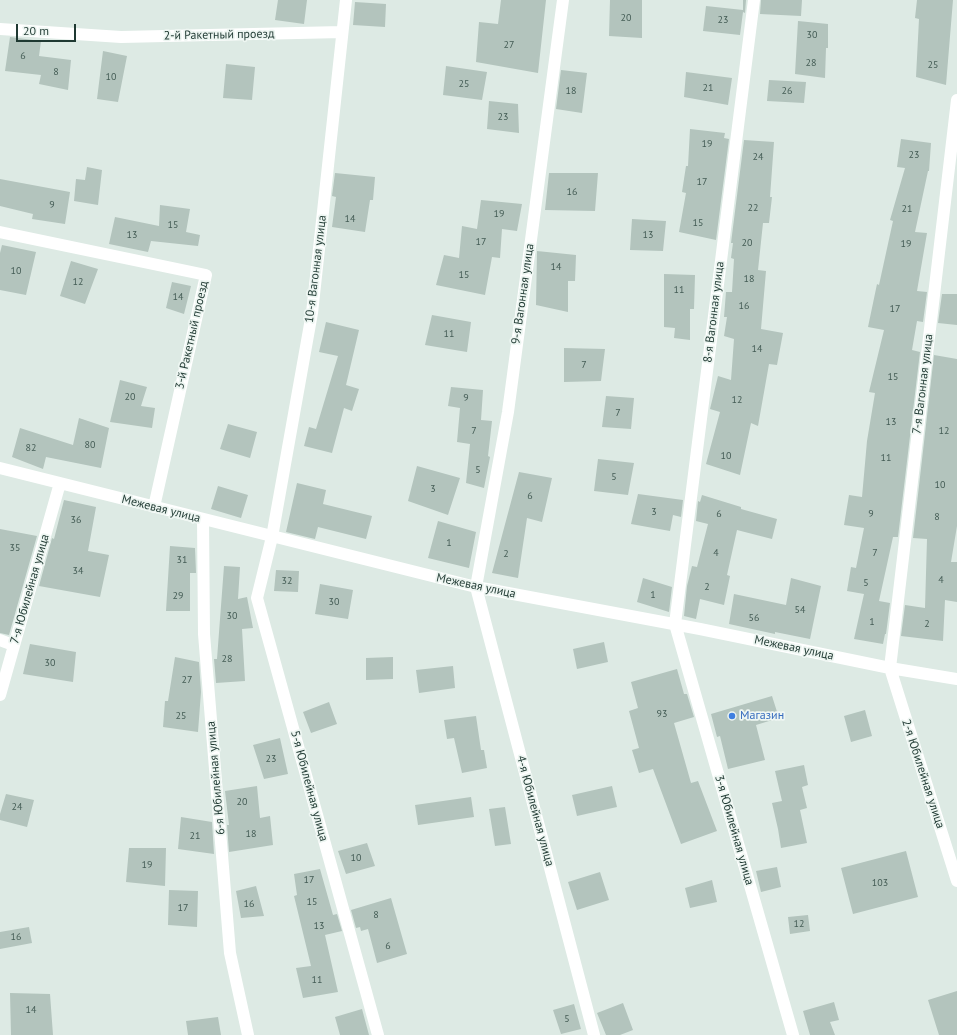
<!DOCTYPE html>
<html>
<head>
<meta charset="utf-8">
<style>
  body { margin:0 }
  #map { position:relative; width:957px; height:1035px; overflow:hidden; background:#ddeae4; font-family:"PT Sans",sans-serif }
  canvas { display:block }
  .scale { position:absolute; left:16px; top:24px; width:60px; height:18px; box-sizing:border-box; border:2px solid #1f3932; border-top:0; padding-left:5px; font-size:12px; line-height:14px; white-space:nowrap; color:#1f3932; -webkit-text-stroke:3px #eef6f2; paint-order:stroke }
</style>
</head>
<body>
<div id="map">
<canvas width="957" height="1035"></canvas>
<div class="scale">20 m</div>
</div>
<script>
const ctx = document.querySelector('canvas').getContext('2d');
ctx.lineJoin = 'round';
function fill(path, color) {
  ctx.fillStyle = color;
  ctx.fill(path, 'evenodd');
}
function poly(rows) {
  const path = new Path2D();
  for (const r of rows) {
    path.moveTo(r[0], r[1]);
    for (let i = 2; i < r.length; i += 2) path.lineTo(r[i], r[i + 1]);
  }
  return path;
}
function strokePath(path, color, width, dash) {
  ctx.strokeStyle = color;
  ctx.lineWidth = width;
  ctx.lineCap = dash ? 'butt' : 'round';
  ctx.setLineDash(dash || []);
  ctx.stroke(path);
}
function label(font, color, halo, rows, align = 'center') {
  ctx.font = font + ' "PT Sans",sans-serif';
  ctx.lineWidth = 3.5;
  ctx.setLineDash([]);
  ctx.textBaseline = 'middle';
  ctx.strokeStyle = halo;
  ctx.fillStyle = color;
  for (const [text, x, y, turn = 0] of rows) {
    ctx.save();
    ctx.translate(x, y);
    ctx.rotate((+turn || 0) * Math.PI / 180);
    ctx.textAlign = isNaN(turn) ? turn : align;
    if (halo) ctx.strokeText(text, 0, 0);
    ctx.fillText(text, 0, 0);
    ctx.restore();
  }
}
const building = poly([
  [278,0,307,0,304,24,275,20],
  [501,0,546,0,538,73,476,62,479,22,498,24],
  [610,0,642,0,642,38,609,36],
  [743,0,746,0,745,13,743,12,740,35,703,31,706,6,743,10],
  [761,0,802,0,801,16,760,14],
  [917,0,953,0,946,85,916,77,919,19,915,18],
  [355,2,386,4,385,27,353,25],
  [798,21,828,24,828,48,826,48,825,78,795,74],
  [10,37,41,41,39,56,71,60,68,90,39,84,41,75,5,71],
  [103,51,127,56,118,102,97,99],
  [226,64,255,67,252,100,223,98],
  [446,66,487,72,482,100,443,95],
  [561,70,587,73,582,113,556,109],
  [686,72,732,78,728,105,684,97],
  [769,80,806,82,804,103,767,101],
  [489,101,518,104,519,133,487,129],
  [690,129,725,133,724,138,729,139,716,240,679,232,686,193,682,192,686,166,688,166],
  [901,139,931,143,929,171,928,171,915,232,927,233,917,291,927,292,923,322,917,321,912,350,920,352,898,537,893,537,879,601,890,603,886,634,885,634,883,644,854,639,864,594,847,591,851,567,856,568,864,528,844,525,849,495,862,497,867,441,875,393,869,392,884,330,868,327,877,284,879,285,893,221,890,220,905,168,897,167],
  [744,140,774,142,770,197,772,197,769,223,763,223,758,270,766,271,761,329,783,333,777,365,769,364,758,426,751,423,740,475,706,464,720,412,710,409,718,376,731,380,734,339,724,336,727,317,724,317,726,292,732,292,734,259,731,258,733,243,731,243],
  [87,167,102,170,98,205,74,201,76,179,85,180],
  [335,173,375,177,373,200,370,200,365,232,332,227,336,197,332,196],
  [549,173,598,173,595,211,545,210],
  [0,179,70,192,65,224,32,219,33,214,0,206],
  [481,200,522,204,517,231,502,229,500,258,492,257,485,295,436,285,444,255,459,258,462,226,477,229],
  [160,205,190,209,186,232,200,235,198,246,151,241,148,252,109,244,115,217,159,226],
  [632,219,666,221,663,251,630,250],
  [2,245,36,252,26,295,0,290,0,253],
  [537,251,576,255,575,281,568,281,568,312,536,305],
  [71,261,98,269,85,304,60,296],
  [664,274,695,275,694,309,690,309,690,340,674,338,675,328,664,327],
  [172,282,191,286,184,314,166,308],
  [942,294,957,294,957,325,938,323],
  [432,315,471,322,467,352,425,345],
  [326,322,359,330,346,385,359,389,352,411,344,408,332,453,304,446,309,427,316,429,338,356,319,352],
  [564,348,605,349,601,381,564,382],
  [934,355,957,359,957,526,951,562,957,562,957,602,945,600,943,641,901,636,905,605,925,608,927,539,913,538],
  [120,380,147,387,141,406,155,408,152,428,110,422],
  [451,387,483,390,481,420,492,421,488,456,490,457,484,488,466,483,470,444,457,442,460,408,448,406],
  [606,396,634,398,631,429,602,427],
  [79,418,109,428,101,468,46,457,43,469,12,457,20,428,73,445],
  [228,424,257,432,250,458,220,449],
  [598,459,634,463,628,495,594,491],
  [417,466,460,478,448,515,408,501],
  [519,472,552,478,542,522,527,518,518,578,492,573],
  [297,483,326,490,323,504,372,516,366,539,318,527,315,539,286,532],
  [218,486,248,495,241,518,211,509],
  [638,494,683,500,681,517,673,515,670,531,631,524],
  [702,495,741,507,741,509,777,519,772,539,737,530,727,575,730,576,724,605,700,599,696,619,684,616,687,586,692,566,697,567,708,524,696,521,698,501,700,502],
  [64,500,96,507,88,551,109,555,100,597,39,586,52,538,54,539],
  [438,521,476,532,469,568,428,558],
  [0,529,37,536,9,635,0,633],
  [170,546,195,548,196,573,190,573,190,611,166,611],
  [224,566,240,567,238,599,247,597,253,628,242,629,245,681,216,683,214,659,217,659],
  [276,570,299,571,298,592,274,591],
  [643,578,672,587,669,612,637,602],
  [791,578,821,586,810,639,775,632,775,634,729,624,734,594,786,605],
  [320,584,353,590,348,619,315,614],
  [604,642,608,662,577,669,573,649],
  [30,644,76,652,73,682,23,674],
  [175,657,199,662,201,692,198,732,163,727,165,701,168,701],
  [393,657,393,679,366,680,366,658],
  [453,666,455,688,419,693,416,670],
  [677,669,684,694,687,694,694,717,674,723,691,783,698,781,717,831,681,844,653,769,639,773,632,750,639,748,629,711,638,708,631,682],
  [772,696,779,718,756,725,765,760,728,769,720,736,717,737,711,714],
  [329,702,337,724,311,733,303,712],
  [865,710,872,736,851,742,844,716],
  [476,716,481,750,484,750,487,768,462,773,454,738,447,739,444,720],
  [280,738,288,774,264,779,253,745],
  [804,765,808,785,802,787,807,808,800,810,807,843,781,848,778,829,772,803,782,801,775,771],
  [257,786,260,818,270,816,273,845,229,852,227,825,229,825,225,791],
  [612,786,617,807,577,816,572,795],
  [6,794,34,800,27,827,0,820,0,814],
  [471,797,474,817,418,825,415,805],
  [505,807,511,844,495,846,489,809],
  [181,817,212,822,214,854,178,849],
  [367,843,375,866,346,874,338,851],
  [129,848,166,848,165,886,126,882],
  [906,851,918,897,853,914,841,868],
  [777,867,781,887,761,892,756,871],
  [320,869,333,915,337,914,342,931,325,935,338,992,303,998,296,968,311,966,294,896,297,895,294,874],
  [600,872,609,900,577,910,568,882],
  [712,880,717,902,690,908,685,888],
  [256,886,264,916,241,918,236,891],
  [169,890,198,891,197,927,168,925],
  [391,898,407,954,377,963,368,929,361,931,360,927,356,928,351,910],
  [808,915,810,931,790,934,788,917],
  [29,927,32,943,0,949,0,932],
  [957,991,957,1035,939,1035,928,1000],
  [10,993,50,994,53,1035,11,1035],
  [834,1002,839,1020,830,1022,835,1035,810,1035,803,1011],
  [623,1003,633,1030,620,1035,606,1035,597,1013],
  [574,1004,581,1029,561,1034,553,1010],
  [362,1009,369,1035,340,1035,335,1017],
  [218,1017,221,1035,188,1035,186,1021]
]);
const minor = poly([
  [346,0,312,313,272,537,257,598,378,1035],
  [563,0,508,412,476,587,594,1035],
  [754,0,675,624,793,1035],
  [0,29,121,37,342,32],
  [957,100,890,668,957,881],
  [0,232,206,275,154,507],
  [0,468,476,587,700,629,890,668,957,679],
  [203,519,204,634,230,953,248,1035],
  [0,640,13,645],
  [0,695,60,483]
]);
const markers = [
  [732,716,4,"#3f7fe0"]
];
const numberNames = [
  ["20",626,18],
  ["23",723,20],
  ["30",812,35],
  ["27",509,45],
  ["6",23,56],
  ["28",811,63],
  ["25",933,65],
  ["8",56,72],
  ["10",111,77],
  ["25",464,84],
  ["21",708,88],
  ["18",571,91],
  ["26",787,91],
  ["23",503,117],
  ["19",707,144],
  ["23",914,155],
  ["24",758,157],
  ["17",702,182],
  ["16",572,192],
  ["9",52,205],
  ["22",753,208],
  ["21",907,209],
  ["19",499,214],
  ["14",350,219],
  ["15",698,223],
  ["15",173,225],
  ["13",132,235],
  ["13",648,235],
  ["17",481,242],
  ["20",747,243],
  ["19",906,244],
  ["14",556,267],
  ["10",16,271],
  ["15",464,275],
  ["18",749,279],
  ["12",78,282],
  ["11",679,290],
  ["14",178,297],
  ["16",744,306],
  ["17",895,309],
  ["11",449,334],
  ["14",757,349],
  ["7",584,365],
  ["15",893,377],
  ["20",130,397],
  ["9",466,398],
  ["12",737,400],
  ["7",618,413],
  ["13",891,422],
  ["7",474,431],
  ["12",944,431],
  ["80",90,445],
  ["82",31,448],
  ["10",726,456],
  ["11",886,458],
  ["5",478,470],
  ["5",614,477],
  ["10",940,485],
  ["3",433,489],
  ["6",530,496],
  ["3",654,512],
  ["6",719,514],
  ["9",871,514],
  ["8",937,517],
  ["36",76,520],
  ["1",449,543],
  ["35",15,548],
  ["4",716,553],
  ["7",875,553],
  ["2",506,554],
  ["31",182,560],
  ["34",78,571],
  ["4",941,580],
  ["32",287,581],
  ["5",866,583],
  ["2",707,587],
  ["1",653,595],
  ["29",178,596],
  ["30",334,602],
  ["54",800,610],
  ["30",232,616],
  ["56",754,618],
  ["1",872,622],
  ["2",927,624],
  ["28",227,659],
  ["30",50,663],
  ["27",187,680],
  ["93",662,714],
  ["25",181,716],
  ["23",271,759],
  ["20",242,802],
  ["24",17,807],
  ["18",251,834],
  ["21",195,836],
  ["10",356,858],
  ["19",147,865],
  ["17",309,880],
  ["103",880,883],
  ["15",312,902],
  ["16",249,904],
  ["17",183,908],
  ["8",376,915],
  ["12",799,924],
  ["13",319,926],
  ["16",16,937],
  ["6",388,946],
  ["11",317,980],
  ["14",31,1010],
  ["5",567,1019]
];
const streetNames = [
  ["2-й Ракетный проезд",219,35,-1],
  ["10-я Вагонная улица",316,269,-83],
  ["9-я Вагонная улица",523,294,-82],
  ["8-я Вагонная улица",714,312,-83],
  ["3-й Ракетный проезд",192,335,-77],
  ["7-я Вагонная улица",923,384,-83],
  ["Межевая улица",161,509,14],
  ["Межевая улица",476,586,12],
  ["7-я Юбилейная улица",30,589,-74],
  ["Межевая улица",794,648,12],
  ["2-я Юбилейная улица",923,774,72],
  ["6-я Юбилейная улица",216,778,-95],
  ["5-я Юбилейная улица",309,786,75],
  ["4-я Юбилейная улица",535,811,75],
  ["3-я Юбилейная улица",734,830,74]
];
const shopNames = [
  ["Магазин",740,716]
];
fill(building, '#b3c4bd');
strokePath(minor, '#fff', 12);
for (const [x, y, r, color] of markers) {
  const dot = new Path2D();
  dot.arc(x, y, r, 0, 2 * Math.PI);
  ctx.fillStyle = color;
  ctx.fill(dot);
  strokePath(dot, '#eef6f2', 1.5);
}
label('10px', '#445c55', null, numberNames);
label('12px', '#1f3932', '#eef6f2', streetNames);
label('12px', '#366cbe', '#eef6f2', shopNames, 'left');
</script>
</body>
</html>
